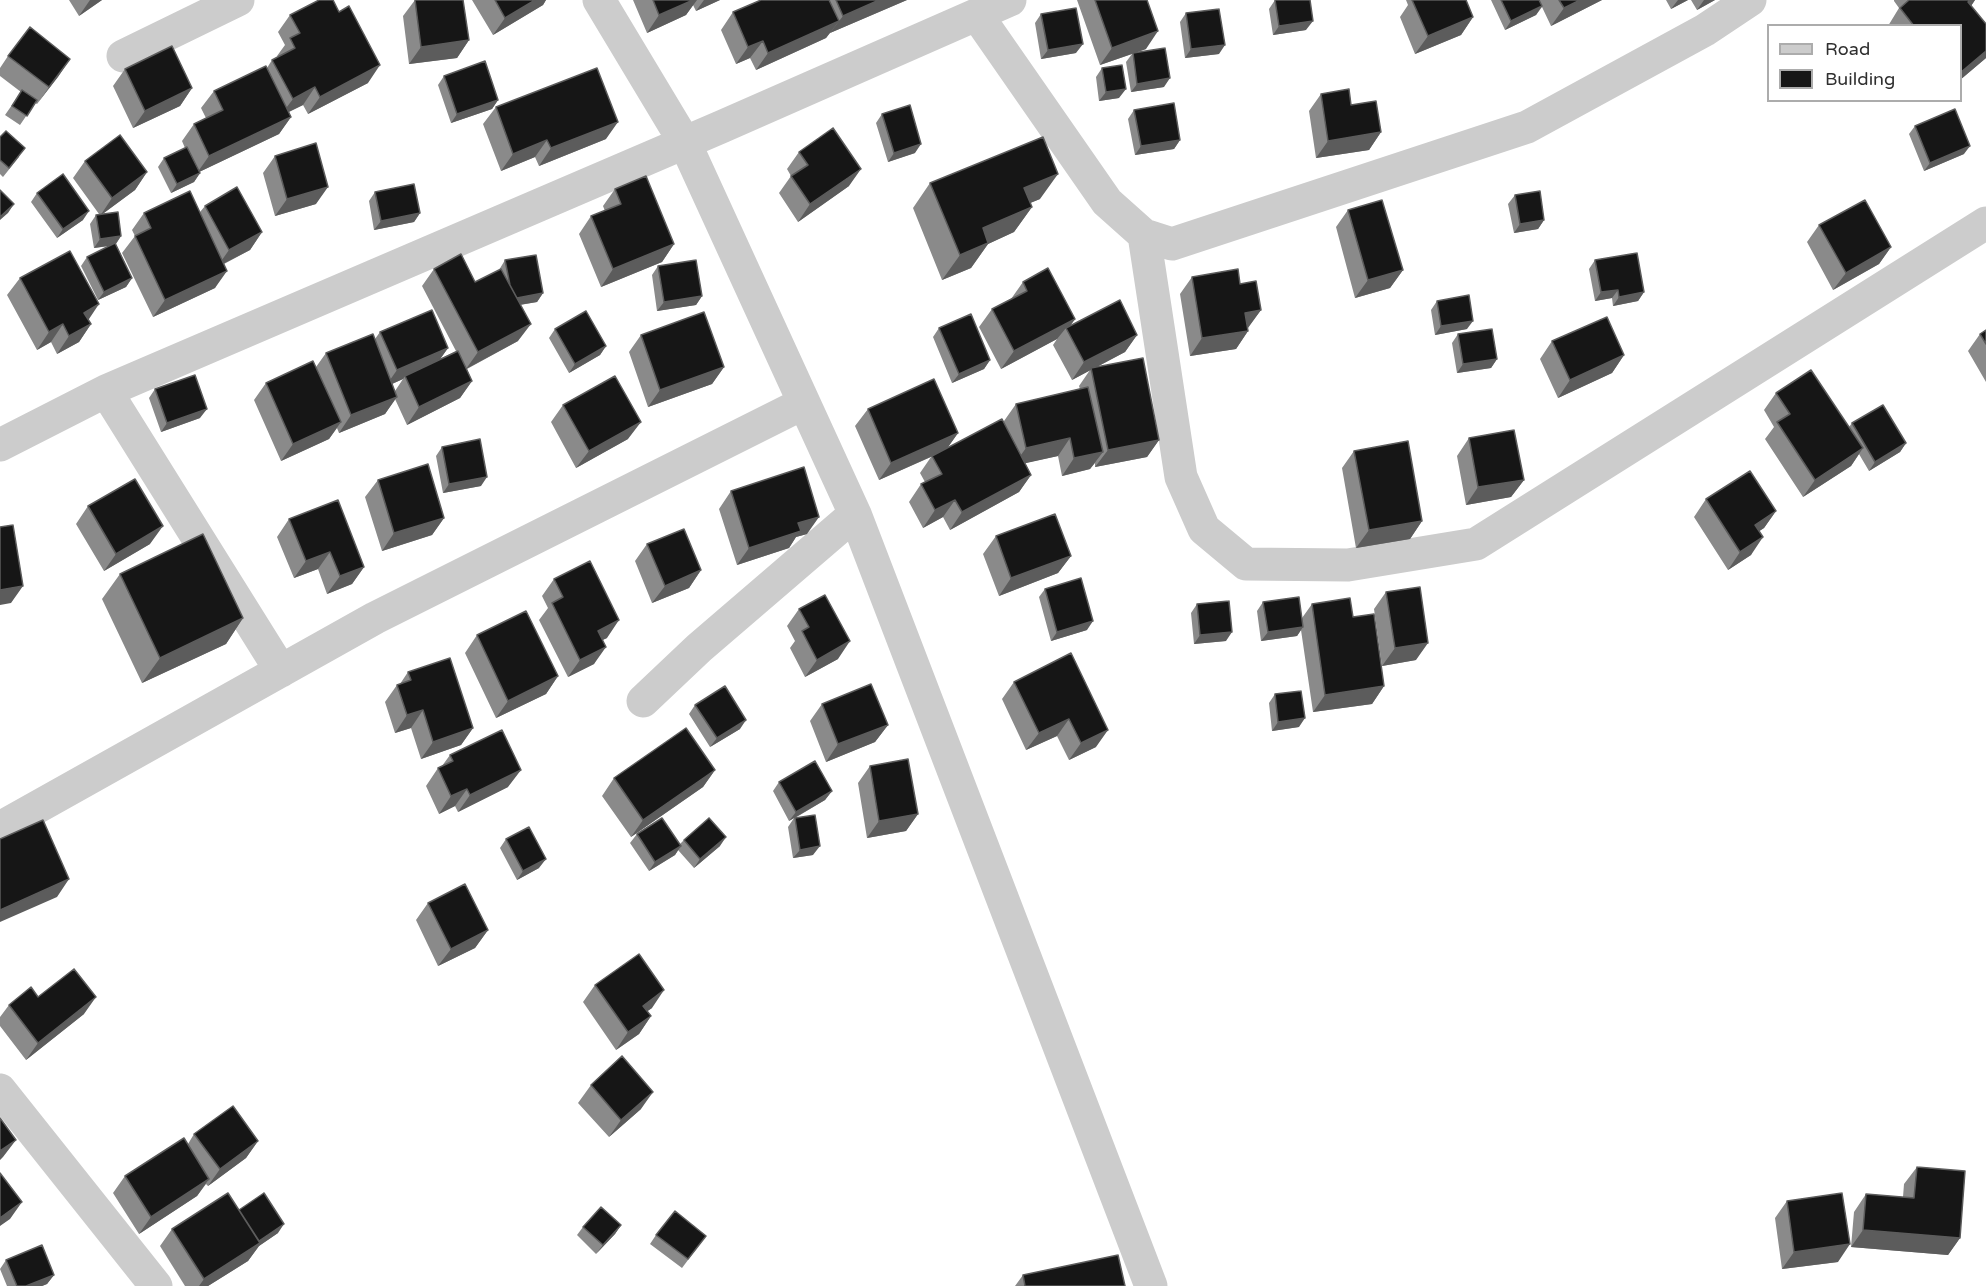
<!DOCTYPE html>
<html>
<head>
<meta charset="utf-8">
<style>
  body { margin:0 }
  #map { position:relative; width:1986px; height:1286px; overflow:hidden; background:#fff; font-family:"Varela Round",sans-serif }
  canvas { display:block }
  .legend { position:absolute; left:1767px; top:24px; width:195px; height:78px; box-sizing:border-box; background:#fff; border:2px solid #acacac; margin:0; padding:8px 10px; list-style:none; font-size:18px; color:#2f2f2f }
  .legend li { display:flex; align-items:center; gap:12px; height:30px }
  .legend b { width:30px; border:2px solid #acacac }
</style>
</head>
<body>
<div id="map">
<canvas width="1986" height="1286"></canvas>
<ul class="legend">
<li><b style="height:8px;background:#ccc"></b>Road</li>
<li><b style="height:16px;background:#161616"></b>Building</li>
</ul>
</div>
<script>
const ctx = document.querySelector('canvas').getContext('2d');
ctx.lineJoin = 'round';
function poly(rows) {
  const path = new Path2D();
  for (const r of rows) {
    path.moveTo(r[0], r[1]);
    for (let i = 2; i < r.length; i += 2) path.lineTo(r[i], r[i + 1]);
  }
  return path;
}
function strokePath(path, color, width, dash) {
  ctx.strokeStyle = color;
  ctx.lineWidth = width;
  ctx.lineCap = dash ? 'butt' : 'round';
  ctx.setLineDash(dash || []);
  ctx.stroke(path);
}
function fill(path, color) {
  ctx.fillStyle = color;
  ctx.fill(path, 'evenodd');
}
const minor = poly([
  [599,0,685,143,855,514,1151,1286],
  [977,15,1107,202,1144,235,1172,244,1527,127,1705,30,1750,0],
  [123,56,238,0],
  [1144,235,1181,477,1204,529,1246,564,1348,565,1476,544,1986,223],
  [106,391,281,671],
  [0,445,106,391,721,127,1010,0],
  [643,701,699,648,855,514],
  [0,828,375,618,804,403],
  [0,1090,156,1286]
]);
const wall = poly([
  [69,0,102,0,79,16],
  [415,0,463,0,469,40,457,58,409,64,403,16],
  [472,0,546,0,543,5,493,35],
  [633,0,720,0,696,11,693,5,686,15,647,33],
  [761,0,907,0,830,33,826,38,756,70,750,58,736,64,721,30,733,12],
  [1077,0,1147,0,1146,49,1135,53,1164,87,1131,92,1126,62,1132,54,1100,65],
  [1275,0,1306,30,1273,35,1269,9],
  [1406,0,1466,0,1473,17,1461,35,1415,54,1400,17,1408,5],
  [1491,0,1602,0,1551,26,1542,7,1536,15,1505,30],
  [1666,0,1688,0,1671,9],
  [1691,0,1715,0,1697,10],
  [1894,0,1975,0,1971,6,1986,24,1986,58,1960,80,1960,26,1888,26,1899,8,1894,1],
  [1186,13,1219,54,1185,58,1180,22],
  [1041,14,1076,53,1041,59,1035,23],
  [290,15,368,83,308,114,303,105,289,112,291,117,279,134,199,172,200,173,194,182,171,193,158,167,164,158,185,148,182,141,194,124,206,118,201,108,214,91,267,68,272,60,278,57,277,56,285,45,278,32],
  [8,56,70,59,37,104,35,103,20,125,5,115,21,92,0,76,0,68],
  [1102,68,1119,98,1099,101,1096,77],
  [125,69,192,88,180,106,133,128,113,86],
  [444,76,498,100,492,109,451,123,438,85],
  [1321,94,1351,105,1381,132,1369,150,1316,158,1309,111],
  [496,107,606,139,539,166,535,157,501,171,483,124],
  [1134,110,1180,140,1174,149,1135,155,1128,119],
  [882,114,915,153,888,162,876,123],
  [1915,126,1964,154,1924,171,1909,134],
  [0,137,19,157,3,177,0,174],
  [799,152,849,186,798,222,779,193,791,176,787,169],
  [275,156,316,204,275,216,263,173],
  [85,161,147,172,135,190,102,214,121,236,116,244,132,278,126,287,98,300,81,266,87,257,109,246,94,248,90,224,96,215,99,214,73,178],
  [930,183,1040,199,1030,203,1032,207,1014,232,988,244,971,268,942,280,913,208],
  [615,189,674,244,662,262,601,287,579,234,591,216,605,211,603,206],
  [375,192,420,213,414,222,374,230,369,201],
  [37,193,83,220,57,238,31,202],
  [1515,195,1544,220,1538,229,1514,233,1508,204],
  [205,206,262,232,250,250,224,264,215,288,153,317,122,253,135,236,132,230,144,213,200,212],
  [1348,210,1403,270,1390,288,1355,298,1336,227],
  [1819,225,1891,247,1879,264,1833,290,1807,242],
  [505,260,543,293,537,302,520,305,518,341,467,369,472,381,460,398,407,425,395,399,385,414,339,433,337,428,329,439,281,461,254,400,266,383,316,367,326,353,375,339,380,332,448,348,440,359,456,351,422,286,434,269,475,282,499,270],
  [403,379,395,391,392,384],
  [1595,260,1644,292,1638,301,1613,306,1612,298,1595,301,1589,269],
  [658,266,702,296,696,305,657,311,652,275],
  [1192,277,1240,284,1261,310,1247,328,1248,331,1236,349,1190,356,1180,294],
  [20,278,88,320,91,324,79,342,57,354,51,342,37,350,7,295],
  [1023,282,1075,319,1071,325,1137,335,1125,352,1095,368,1159,440,1147,457,1095,467,1095,463,1090,469,1062,476,1058,456,1025,463,1031,475,1019,492,950,530,943,517,923,528,909,502,921,484,925,482,920,473,931,457,879,480,855,426,868,409,958,433,948,447,1004,424,1004,421,1016,404,1080,389,1079,386,1090,370,1072,380,1053,345,1057,339,1001,369,979,327,992,309,1011,299],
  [1437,301,1467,329,1435,335,1431,310],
  [939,328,990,360,984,369,952,383,933,337],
  [555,329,606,346,600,355,569,373,549,338],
  [1986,330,1986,382,1968,351,1980,334],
  [1458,334,1497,359,1491,368,1457,373,1452,343],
  [641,335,724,367,712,384,648,407,629,352],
  [1552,341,1624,355,1612,373,1558,398,1540,359],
  [155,389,200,418,161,432,149,398],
  [1776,393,1849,427,1852,423,1906,443,1900,452,1869,471,1859,454,1851,466,1803,497,1765,439,1774,427,1764,410],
  [563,405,628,439,576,468,551,422],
  [1469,438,1524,480,1511,497,1466,505,1457,456],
  [442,447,481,486,443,493,436,456],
  [1354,451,1422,521,1410,539,1356,548,1342,468],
  [378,480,444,518,432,535,382,551,365,497],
  [731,491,807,534,796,537,789,548,737,565,719,509],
  [1706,499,1776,511,1764,528,1759,531,1751,555,1728,570,1694,517],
  [88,506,150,544,104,571,76,524],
  [289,519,364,567,352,584,327,594,318,569,294,578,277,537],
  [996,536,1071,556,1058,573,999,596,983,554],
  [647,544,701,570,689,588,652,603,635,561],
  [120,574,243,618,226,644,142,683,102,599],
  [554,579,607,638,602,640,594,664,568,677,539,620,548,608,542,596],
  [1045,589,1087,630,1051,641,1039,597],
  [1386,592,1416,660,1382,666,1374,609],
  [1263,602,1302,618,1312,604,1353,617,1384,686,1372,704,1313,712,1301,630,1297,636,1261,641,1257,611],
  [1197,604,1226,641,1194,644,1191,613],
  [799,609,838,659,805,677,790,648,795,641,787,626],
  [477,635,558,676,546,694,496,718,465,653],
  [1071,653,1096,747,1069,760,1057,736,1026,750,1002,699,1014,682],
  [408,672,473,728,461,745,421,759,411,728,395,733,385,702,397,685,400,684],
  [1275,694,1299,727,1272,731,1269,703],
  [822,704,888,725,875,742,826,762,810,721],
  [695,705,740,729,710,747,689,714],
  [450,755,508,787,458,812,455,806,439,814,426,786,438,768,442,766],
  [870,766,918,814,906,831,867,838,858,783],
  [715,770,703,787,631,837,602,796,614,778],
  [779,782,832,791,825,800,795,818,813,855,793,858,788,827,794,818,789,821,773,791],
  [637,834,680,844,684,840,720,846,694,868,678,850,675,855,649,871,630,843],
  [506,839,539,868,517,880,500,848],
  [428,903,488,930,475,948,438,966,416,920],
  [595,985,652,1008,647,1011,651,1016,639,1034,616,1050,583,1002],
  [38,997,84,1014,26,1060,0,1026,0,1017,9,1005],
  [591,1085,641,1109,609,1137,578,1103],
  [194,1134,258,1141,246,1158,208,1186,206,1184,197,1196,139,1234,113,1193,125,1176,188,1144],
  [1917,1167,1960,1238,1948,1255,1851,1247,1854,1212,1866,1194,1903,1197,1904,1184],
  [1787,1201,1838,1262,1782,1269,1775,1218],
  [239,1210,278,1233,259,1246,248,1261,208,1286,185,1286,160,1246,172,1229],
  [621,1225,615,1234,596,1254,577,1235,583,1227],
  [656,1235,706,1236,682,1268,650,1244],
  [6,1260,54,1275,47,1284,42,1286,7,1286,0,1269],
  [1023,1275,1125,1286,1015,1286]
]);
const shadedWall = poly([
  [90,0,102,0,79,16],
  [535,0,546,0,543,5,493,35,505,18],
  [693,0,697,0,686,15,647,33,659,15],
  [704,0,720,0,696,11],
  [879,0,907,0,830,33,843,16],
  [1580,0,1602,0,1551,26,1564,8],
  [1678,0,1688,0,1671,9],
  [1704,0,1715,0,1697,10],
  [1970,0,1975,0,1969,9,1968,2],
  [1542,6,1536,15,1505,30,1511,21],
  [1473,17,1461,35,1415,54,1428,36],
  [839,21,826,38,756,70,768,53],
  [1313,21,1306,30,1273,35,1279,26],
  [1158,31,1146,49,1100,65,1112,48],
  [469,40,457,58,409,64,421,47],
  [763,41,750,58,736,64,748,47],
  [1083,44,1076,53,1041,59,1048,50],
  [1225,45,1219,54,1185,58,1191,49],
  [1986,51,1986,58,1960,80,1960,73],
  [70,59,58,77,37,104,49,87],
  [380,65,368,83,308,114,320,97],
  [1170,78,1164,87,1131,92,1137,84],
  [315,87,303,105,280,116,293,99],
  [192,88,180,106,133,128,145,111],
  [1126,89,1119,98,1099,101,1106,92],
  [498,100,492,109,451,123,457,114],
  [291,117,279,134,197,173,209,156],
  [618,122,606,139,539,166,551,148],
  [1381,132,1369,150,1316,158,1328,141],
  [547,140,535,157,501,171,513,154],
  [1180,140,1174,149,1135,155,1141,146],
  [921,144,915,153,888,162,894,153],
  [1970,146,1964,154,1924,171,1930,163],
  [861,169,849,186,798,222,810,204],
  [147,172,135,190,100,216,112,198],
  [200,173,194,182,171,193,177,184],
  [1058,174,1040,199,1006,213,1024,188],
  [328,187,316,204,275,216,287,199],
  [14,204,8,213,0,220,0,217],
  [1032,207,1014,232,988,244,971,268,942,280,960,255,983,228],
  [89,211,83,220,57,238,63,229],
  [420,213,414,222,374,230,381,221],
  [1544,220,1538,229,1514,233,1520,224],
  [262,232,250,250,217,267,229,250],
  [121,236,115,245,94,248,100,239],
  [674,244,662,262,601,287,613,269],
  [1891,247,1879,264,1833,290,1846,273],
  [1403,270,1390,288,1355,298,1368,280],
  [227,271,215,288,153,317,165,300],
  [132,278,126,287,98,300,104,292],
  [1618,290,1612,298,1595,301,1601,292],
  [1644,292,1638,301,1613,306,1619,297],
  [543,293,537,302,506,307,513,298],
  [702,296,696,305,657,311,664,302],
  [99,304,87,322,84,313],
  [1261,310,1248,328,1233,330,1245,313],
  [1075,319,1067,330,1066,328,1057,339,1001,369,1014,351],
  [1473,321,1467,329,1435,335,1441,326],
  [63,324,51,342,37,350,49,332],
  [91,324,79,342,57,354,69,336],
  [531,324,518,341,466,369,478,352],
  [1248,331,1236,349,1190,356,1202,338],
  [1137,335,1125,352,1072,380,1084,362],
  [606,346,600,355,569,373,575,364],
  [448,348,436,365,405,376,403,379,385,387,397,370],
  [1624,355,1612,373,1558,398,1570,380],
  [1497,359,1491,368,1457,373,1463,364],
  [990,360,984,369,952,383,959,374],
  [724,367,712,384,648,407,660,390],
  [472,381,460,398,407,425,419,407],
  [397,397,385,414,339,433,351,415],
  [207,409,200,418,161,432,167,423],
  [341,422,329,439,281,461,293,444],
  [641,422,628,439,576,468,589,451],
  [958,433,946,450,879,480,891,463],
  [1070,438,1058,456,1013,466,1026,448],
  [1159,440,1147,457,1095,467,1108,450],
  [1906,443,1900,452,1869,471,1875,462],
  [1863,448,1851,466,1803,497,1815,480],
  [1103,452,1090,469,1062,476,1074,458],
  [1031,475,1019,492,950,530,962,512],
  [487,477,481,486,443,493,449,484],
  [1524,480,1511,497,1466,505,1478,487],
  [955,500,943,517,923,528,935,510],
  [1776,511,1764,528,1743,542,1755,525],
  [819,517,807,534,796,537,789,548,737,565,749,548,798,523],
  [444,518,432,535,382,551,394,533],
  [1422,521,1410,539,1356,548,1369,530],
  [163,526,150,544,104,571,116,554],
  [1763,537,1751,555,1728,570,1740,552],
  [330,552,318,569,294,578,306,561],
  [1071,556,1058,573,999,596,1011,578],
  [364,567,352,584,327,594,340,576],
  [701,570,689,588,652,603,665,586],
  [23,586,11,603,0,605,0,590],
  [243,618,226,644,142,683,160,658],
  [619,620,607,638,586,648,598,631],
  [1093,621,1087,630,1051,641,1057,632],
  [1303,627,1297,636,1261,641,1268,632],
  [1232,632,1226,641,1194,644,1200,635],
  [850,641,838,659,805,677,817,660],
  [1428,643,1416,660,1382,666,1395,648],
  [606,647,594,664,568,677,580,660],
  [558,676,546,694,496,718,508,701],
  [1384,686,1372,704,1313,712,1325,695],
  [423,710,411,728,395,733,407,715],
  [1305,718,1299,727,1272,731,1278,722],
  [1069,719,1057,736,1026,750,1039,733],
  [746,720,740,729,710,747,717,738],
  [888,725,875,742,826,762,838,744],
  [473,728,461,745,421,759,433,742],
  [1108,730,1096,747,1069,760,1081,743],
  [521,770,508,787,458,812,470,795],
  [715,770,703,787,631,837,643,820],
  [467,789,455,806,439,814,451,796],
  [832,791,825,800,789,821,796,812],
  [918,814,906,831,867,838,879,821],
  [726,837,720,846,694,868,700,859],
  [681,846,675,855,649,871,655,862],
  [820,846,813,855,793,858,800,850],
  [546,859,539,868,517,880,523,871],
  [69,879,57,897,0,922,0,910],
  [488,930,475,948,438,966,451,949],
  [664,990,652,1008,631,1023,643,1006],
  [96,997,84,1014,26,1060,38,1043],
  [651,1016,639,1034,616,1050,628,1032],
  [653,1092,641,1109,609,1137,621,1120],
  [16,1140,3,1157,0,1160,0,1151],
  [258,1141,246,1158,208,1186,220,1169],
  [209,1179,197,1196,139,1234,151,1217],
  [22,1202,10,1219,0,1226,0,1218],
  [284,1224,278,1233,259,1246,248,1261,208,1286,199,1286,204,1279],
  [621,1225,615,1234,596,1254,603,1245],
  [1863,1230,1960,1238,1948,1255,1851,1247],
  [1850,1244,1838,1262,1782,1269,1794,1252],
  [54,1275,47,1284,42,1286,26,1286]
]);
const building = poly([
  [319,0,333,0,339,12,349,6,380,65,320,97,315,87,293,99,272,60,295,48,290,38,300,33,290,15,319,0],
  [415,0,463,0,469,40,421,47,415,0],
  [495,0,535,0,505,18,495,0],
  [653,0,693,0,659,15,653,0],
  [761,0,829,0,839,21,768,53,763,41,748,47,733,12,761,0],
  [836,0,879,0,843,16,836,0],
  [1095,0,1147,0,1158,31,1112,48,1095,0],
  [1275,0,1310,0,1313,21,1279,26,1275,0],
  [1412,0,1466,0,1473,17,1428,36,1412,0],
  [1501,0,1539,0,1542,6,1511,21,1501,0],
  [1559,0,1580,0,1564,8,1559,0],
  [1909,0,1970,0,1968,2,1986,24,1986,51,1960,73,1960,26,1914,26,1900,8,1909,0],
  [1076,8,1083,44,1048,50,1041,14,1076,8],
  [1219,9,1225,45,1191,49,1186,13,1219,9],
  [30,27,70,59,49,87,8,56,30,27],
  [172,46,192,88,145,111,125,69,172,46],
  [1165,48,1170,78,1137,84,1133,53,1165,48],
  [485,61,498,100,457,114,444,76,485,61],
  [1122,65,1126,89,1106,92,1102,68,1122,65],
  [266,66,291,117,209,156,194,124,223,110,214,91,266,66],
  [597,68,618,122,551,148,547,140,513,154,496,107,597,68],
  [1349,89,1351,105,1376,101,1381,132,1328,141,1321,94,1349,89],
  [22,90,37,100,27,116,12,106,22,90],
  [1174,103,1180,140,1141,146,1134,110,1174,103],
  [910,105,921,144,894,153,882,114,910,105],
  [1955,109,1970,146,1930,163,1915,126,1955,109],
  [833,128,861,169,810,204,791,176,808,165,799,152,833,128],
  [6,131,25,148,9,168,0,160,0,137,6,131],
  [120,135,147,172,112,198,85,161,120,135],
  [1043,137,1058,174,1024,188,1032,207,983,228,988,243,960,255,930,183,1043,137],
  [316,143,328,187,287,199,275,156,316,143],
  [187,147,200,173,177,184,164,158,187,147],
  [63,174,89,211,63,229,37,193,63,174],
  [646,176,674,244,613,269,591,216,621,204,615,189,646,176],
  [414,184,420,213,381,221,375,192,414,184],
  [237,187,262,232,229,250,205,206,237,187],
  [0,190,14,204,0,217,0,190],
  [190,191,227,271,165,300,135,236,151,228,144,213,190,191],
  [1540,191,1544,220,1520,224,1515,195,1540,191],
  [1382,200,1403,270,1368,280,1348,210,1382,200],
  [1865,200,1891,247,1846,273,1819,225,1865,200],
  [118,212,121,236,100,239,96,215,118,212],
  [115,243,132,278,104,292,87,257,115,243],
  [70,251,99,304,84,313,91,324,69,336,63,324,49,332,20,278,70,251],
  [1637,253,1644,292,1619,297,1618,290,1601,292,1595,260,1637,253],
  [461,254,475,282,501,269,531,324,478,352,434,269,461,254],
  [536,255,543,293,517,298,510,285,505,260,536,255],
  [696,260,702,296,664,302,658,266,696,260],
  [1048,268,1075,319,1014,351,992,309,1027,291,1023,282,1048,268],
  [1238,269,1240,284,1256,281,1261,310,1245,313,1248,331,1202,338,1192,277,1238,269],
  [1469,295,1473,321,1441,326,1437,301,1469,295],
  [1120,300,1137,335,1084,362,1066,328,1120,300],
  [432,310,448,348,397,370,380,332,432,310],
  [586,311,606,346,575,364,555,329,586,311],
  [704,312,724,367,660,390,641,335,704,312],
  [971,314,990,360,959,374,939,328,971,314],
  [1607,317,1624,355,1570,380,1552,341,1607,317],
  [1492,329,1497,359,1463,364,1458,334,1492,329],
  [1986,330,1986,344,1980,334,1986,330],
  [373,334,397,397,351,415,326,353,373,334],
  [458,351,472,381,419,407,405,376,458,351],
  [1143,358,1159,440,1108,450,1091,368,1143,358],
  [313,361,341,422,293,444,266,383,313,361],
  [1811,370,1863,448,1815,480,1777,422,1790,414,1776,393,1811,370],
  [195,375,207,409,167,423,155,389,195,375],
  [615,376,641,422,589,451,563,405,615,376],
  [934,379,958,433,891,463,868,409,934,379],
  [1088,387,1103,452,1074,458,1070,438,1026,448,1016,404,1088,387],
  [1883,405,1906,443,1875,462,1852,423,1883,405],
  [1002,419,1031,475,962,512,955,500,935,510,921,484,942,474,932,456,1002,419],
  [1514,430,1524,480,1478,487,1469,438,1514,430],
  [480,439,487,477,449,484,442,447,480,439],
  [1408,441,1422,521,1369,530,1354,451,1408,441],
  [428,464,444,518,394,533,378,480,428,464],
  [804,467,819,517,798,523,801,531,749,548,731,491,804,467],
  [1750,471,1776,511,1755,525,1763,537,1740,552,1706,499,1750,471],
  [135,479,163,526,116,554,88,506,135,479],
  [338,500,364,567,340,576,330,552,306,561,289,519,338,500],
  [1055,514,1071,556,1011,578,996,536,1055,514],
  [13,525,23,586,0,590,0,527,13,525],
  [684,529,701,570,665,586,647,544,684,529],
  [203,534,243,618,160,658,120,574,203,534],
  [590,561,619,620,598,631,606,647,580,660,552,603,563,597,554,579,590,561],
  [1081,578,1093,621,1057,632,1045,589,1081,578],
  [1420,587,1428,643,1395,648,1386,592,1420,587],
  [825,595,850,641,817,660,802,631,809,627,799,609,825,595],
  [1299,597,1303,627,1268,632,1263,602,1299,597],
  [1350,598,1353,617,1374,614,1384,686,1325,695,1312,604,1350,598],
  [1229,601,1232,632,1200,635,1197,604,1229,601],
  [526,611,558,676,508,701,477,635,526,611],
  [1071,653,1108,730,1081,743,1069,719,1039,733,1014,682,1071,653],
  [450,658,473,728,433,742,423,710,407,715,397,685,411,680,408,672,450,658],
  [871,684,888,725,838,744,822,704,871,684],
  [725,686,746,720,717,738,695,705,725,686],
  [1301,691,1305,718,1278,722,1275,694,1301,691],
  [686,728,715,770,643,820,614,778,686,728],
  [502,730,521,770,470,795,467,789,451,796,438,768,453,761,450,755,502,730],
  [908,759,918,814,879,821,870,766,908,759],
  [815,761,832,791,796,812,779,782,815,761],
  [815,815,820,846,800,850,795,818,815,815],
  [662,818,681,846,655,862,637,834,662,818],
  [709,818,726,837,700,859,684,840,709,818],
  [43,820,69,879,0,910,0,839,43,820],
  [529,827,546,859,523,871,506,839,529,827],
  [465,884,488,930,451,949,428,903,465,884],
  [639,954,664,990,643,1006,651,1016,628,1032,595,985,639,954],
  [74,969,96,997,38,1043,9,1005,31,987,38,997,74,969],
  [622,1056,653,1092,621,1120,591,1085,622,1056],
  [233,1106,258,1141,220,1169,194,1134,233,1106],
  [0,1118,16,1140,0,1151,0,1118],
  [184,1138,209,1179,151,1217,125,1176,184,1138],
  [1917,1167,1965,1171,1960,1238,1863,1230,1866,1194,1914,1198,1917,1167],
  [0,1173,22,1202,0,1218,0,1173],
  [228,1193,260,1243,204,1279,172,1229,228,1193],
  [264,1193,284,1224,259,1241,239,1210,264,1193],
  [1842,1193,1850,1244,1794,1252,1787,1201,1842,1193],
  [601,1207,621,1225,603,1245,583,1227,601,1207],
  [675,1211,706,1236,688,1259,656,1235,675,1211],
  [42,1245,54,1275,26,1286,17,1286,6,1260,42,1245],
  [1118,1255,1125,1286,1025,1286,1023,1275,1118,1255]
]);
strokePath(minor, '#ccc', 33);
fill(wall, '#8a8a8a');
fill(shadedWall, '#5c5c5c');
fill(building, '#161616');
strokePath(building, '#5c5c5c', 1.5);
</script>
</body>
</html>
